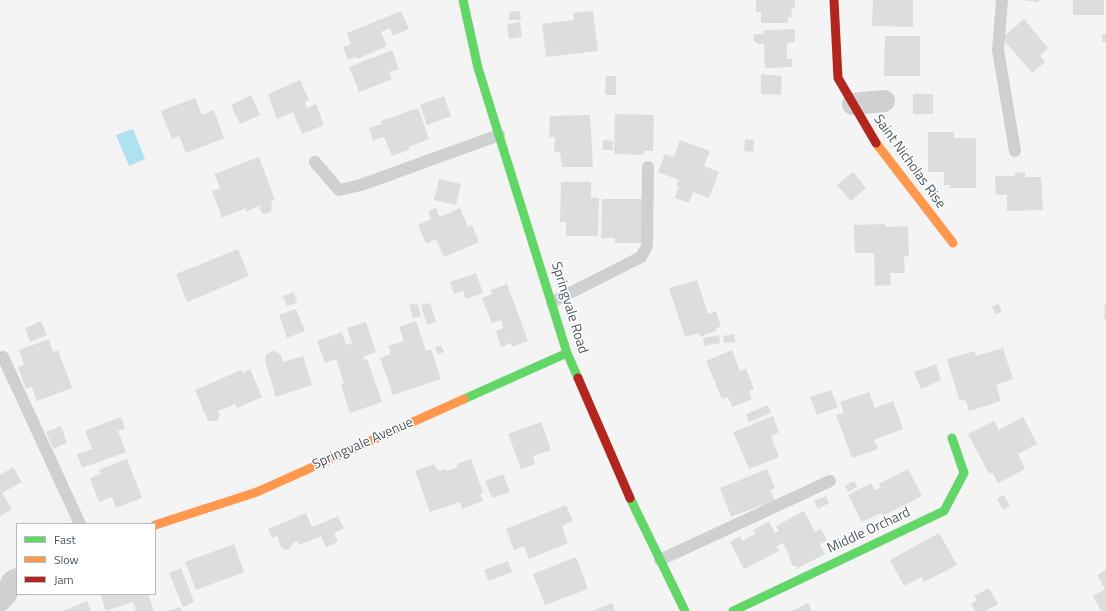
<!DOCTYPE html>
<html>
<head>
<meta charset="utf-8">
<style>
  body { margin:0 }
  #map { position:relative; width:1106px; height:611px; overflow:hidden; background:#f4f4f4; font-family:"Titillium Web",sans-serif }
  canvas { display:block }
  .legend { position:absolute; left:16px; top:523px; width:140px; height:72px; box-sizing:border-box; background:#fff; border:1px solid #b7bbc0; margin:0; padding:5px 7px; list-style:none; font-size:12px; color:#4a5661 }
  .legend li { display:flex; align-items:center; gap:8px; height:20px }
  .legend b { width:20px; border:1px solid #b7bbc0 }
</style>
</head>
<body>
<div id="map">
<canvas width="1106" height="611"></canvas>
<ul class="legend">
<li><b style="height:5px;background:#63d668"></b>Fast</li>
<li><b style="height:5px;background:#ff974d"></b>Slow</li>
<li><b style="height:5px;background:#b3261e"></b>Jam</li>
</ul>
</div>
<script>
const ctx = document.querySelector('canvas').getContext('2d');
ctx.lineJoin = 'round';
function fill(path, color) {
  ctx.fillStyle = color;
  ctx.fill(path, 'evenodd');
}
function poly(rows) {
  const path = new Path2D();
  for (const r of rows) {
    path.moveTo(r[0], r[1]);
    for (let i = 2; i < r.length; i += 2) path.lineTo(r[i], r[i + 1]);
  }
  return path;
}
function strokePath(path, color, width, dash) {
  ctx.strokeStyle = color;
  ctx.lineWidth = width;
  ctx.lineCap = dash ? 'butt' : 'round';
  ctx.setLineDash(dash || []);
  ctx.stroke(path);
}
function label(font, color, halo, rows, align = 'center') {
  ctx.font = font + ' "Titillium Web",sans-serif';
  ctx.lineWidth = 3;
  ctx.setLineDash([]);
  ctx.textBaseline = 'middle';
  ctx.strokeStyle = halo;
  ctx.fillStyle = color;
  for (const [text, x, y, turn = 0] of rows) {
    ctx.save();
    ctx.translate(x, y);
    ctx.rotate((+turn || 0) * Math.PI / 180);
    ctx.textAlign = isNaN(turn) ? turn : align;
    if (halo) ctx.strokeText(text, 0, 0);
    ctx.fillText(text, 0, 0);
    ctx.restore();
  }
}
const water = poly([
  [133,129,145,159,129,166,116,135]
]);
const building = poly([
  [756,0,795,0,795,8,792,8,791,18,788,18,788,23,761,23,761,12,756,12],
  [873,0,913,0,913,27,872,26],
  [1023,0,1039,0,1038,2],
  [1073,0,1104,0,1104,15,1073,15],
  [401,11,409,29,393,36,390,28,381,32,387,46,357,59,356,57,348,60,343,47,351,44,347,33],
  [520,11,521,20,509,20,509,12],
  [593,11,598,51,546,57,542,24,574,20,573,13],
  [1024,19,1048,48,1040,56,1045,62,1032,73,1002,38],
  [520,22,522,37,509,39,507,24],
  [795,29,795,42,787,43,787,59,792,59,792,67,765,68,764,44,758,44,755,42,753,39,755,34,763,34,764,30],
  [1102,34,1106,34,1106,42,1102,42],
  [885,36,920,36,920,76,884,76],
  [392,50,399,69,389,72,392,79,359,92,349,67],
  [761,74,782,76,781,95,761,94],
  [606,76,616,76,616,95,605,95],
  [300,80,309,100,305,102,307,108,316,104,324,125,302,134,293,112,277,119,268,94],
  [913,94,933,94,933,114,913,114],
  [251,95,260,115,240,124,231,105],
  [444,96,451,116,427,125,420,105],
  [195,98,202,115,214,110,224,138,186,153,179,136,172,139,161,111],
  [418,108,429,139,409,147,409,150,392,156,384,137,373,140,369,128,382,124,381,121],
  [615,114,654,115,653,151,644,151,644,155,614,154],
  [590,115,593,167,562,167,560,152,554,152,555,137,549,137,550,116],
  [928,132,954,132,954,138,976,138,976,188,950,188,950,185,944,185,944,172,928,172],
  [745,139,754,140,753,152,744,151],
  [603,140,613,141,613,150,602,150],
  [680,140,710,151,704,166,719,172,709,198,693,192,689,203,675,198,679,187,676,186,679,180,658,172,665,154,674,157],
  [259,157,275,200,272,201,271,212,263,214,259,209,261,205,246,212,246,208,222,218,212,191,220,188,214,174],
  [853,172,866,188,851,201,837,185],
  [1025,172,1025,177,1041,177,1043,210,1007,211,1007,195,996,195,995,176,1015,176,1015,173],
  [439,179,461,184,456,205,434,200],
  [561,182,591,182,591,198,599,198,598,236,566,236,566,222,560,222],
  [602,199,642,199,642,243,615,243,615,238,601,238],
  [436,208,440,217,460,208,468,227,472,225,479,242,444,257,436,239,426,244,418,225,431,219,428,211],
  [885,224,886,227,908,226,909,256,904,256,905,273,890,273,891,285,875,286,874,253,855,253,854,225],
  [238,249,249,276,187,302,176,274],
  [476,273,483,293,466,299,463,291,454,294,450,282],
  [697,280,708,314,716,311,721,327,715,329,716,331,700,337,699,333,685,337,669,288],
  [507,284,528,341,512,347,511,343,501,347,496,331,503,328,501,320,492,323,482,298,492,294,491,290],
  [294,292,297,303,287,306,283,296],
  [417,303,421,316,413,318,409,305],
  [430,303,436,322,427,325,421,305],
  [999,304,1002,312,995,314,992,306],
  [1105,304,1106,304,1106,319,1104,319],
  [296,309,305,331,287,338,279,315],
  [41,321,47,335,30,342,25,328],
  [416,321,426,351,431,349,441,379,393,395,380,358,391,354,388,346,404,341,399,327],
  [366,322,376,352,363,357,364,360,367,359,382,402,350,413,341,385,344,383,336,359,325,363,317,341,342,332,346,345,352,343,347,328],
  [734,334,735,342,724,343,723,336],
  [719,335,720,343,704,346,703,338],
  [49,339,53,352,58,350,72,388,37,401,32,387,26,389,18,367,24,365,19,350],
  [441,345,444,352,438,354,435,347],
  [1003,348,1013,379,996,385,1001,401,969,411,966,401,959,399,947,359,975,351,976,356],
  [273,350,281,355,283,362,303,356,312,385,276,397,265,361,266,355],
  [732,350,740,371,746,369,754,389,749,391,752,399,732,407,728,397,722,399,706,361],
  [936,364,941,380,921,389,914,372],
  [250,369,262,397,237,408,235,404,218,411,220,415,217,421,208,421,195,390,241,370,243,373],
  [831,390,838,407,817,415,810,397],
  [869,392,875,408,893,401,903,429,874,440,878,449,852,458,836,415,844,413,840,402],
  [768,405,771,413,749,422,746,414],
  [773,416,779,432,771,436,779,457,749,469,733,432],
  [121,417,125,429,118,431,126,452,82,468,77,454,92,449,85,431],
  [1023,417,1037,444,1018,454,1025,469,998,483,992,472,989,474,968,434,994,421,999,430],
  [541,422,551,450,533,456,535,464,521,469,508,434],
  [61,426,67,443,53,449,46,432],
  [127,459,142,498,116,508,112,497,99,502,90,478,101,474,99,470],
  [471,459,483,493,480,494,483,501,462,509,460,502,430,512,415,471,433,464,439,471,446,469,447,471,458,467,457,464],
  [13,467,22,482,2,493,12,509,0,516,0,475],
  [767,469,775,488,770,490,775,500,731,517,720,488],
  [908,469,922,496,883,516,881,513,862,522,848,495,871,483,875,490,881,488,879,484],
  [503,474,510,492,492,498,485,481],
  [854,481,857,487,848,492,845,486],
  [1004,495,1010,506,1003,510,997,499],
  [826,496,829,503,818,509,814,501],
  [566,505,573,521,562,526,568,543,529,559,524,546,514,550,506,529],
  [804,511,815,532,821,529,827,540,820,544,825,554,796,569,797,566,793,566,789,558,790,557,783,543,776,546,779,551,744,569,730,542,740,536,742,541,755,534,753,530,769,522,775,533,779,531,776,526],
  [306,513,312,527,338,516,344,528,334,533,338,542,326,547,321,536,299,545,297,541,293,543,290,548,286,550,281,547,277,536,272,538,268,529],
  [939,533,957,565,924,582,921,577,904,586,890,560],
  [234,544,244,572,196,590,185,562],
  [576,557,588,589,545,605,533,574],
  [508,561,512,572,488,581,484,570],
  [181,568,194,602,183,607,169,573],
  [1106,570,1106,611,1101,611,1093,596,1105,589,1097,575],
  [989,588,998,604,986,611,975,611,971,604,977,600,974,596],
  [100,594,148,594,154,611,136,611,133,602,106,611],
  [87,601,91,611,62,611],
  [612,603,615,611,592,611],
  [808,603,812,611,791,611],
  [180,607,181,611,168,611]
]);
const lane = poly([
  [1002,0,998,50,1015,151],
  [315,162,339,190,361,185,499,135],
  [552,302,641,257,647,246,648,167],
  [3,357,80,524],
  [660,560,830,481]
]);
const street = poly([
  [853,104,884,101],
  [0,601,5,596,12,582,17,579]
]);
const fast = poly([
  [463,0,478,68,567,353,578,378],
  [464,399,567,353],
  [630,498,685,611],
  [733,611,944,511,964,473,952,438]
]);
const slow = poly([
  [876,143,953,243],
  [155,525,257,492,464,399]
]);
const jam = poly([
  [834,0,838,78,876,143],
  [578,378,630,498]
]);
const streetNames = [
  ["Saint Nicholas Rise",909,162,54],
  ["Springvale Road",569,308,73],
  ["Springvale Avenue",363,444,-24],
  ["Middle Orchard",869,531,-25]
];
fill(water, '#aee2f0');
fill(building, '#ddddde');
strokePath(lane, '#ced0d2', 12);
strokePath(street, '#ced0d2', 22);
strokePath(fast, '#63d668', 9);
strokePath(slow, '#ff974d', 9);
strokePath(jam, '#b3261e', 9);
label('14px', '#4a5661', '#fff', streetNames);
</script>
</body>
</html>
